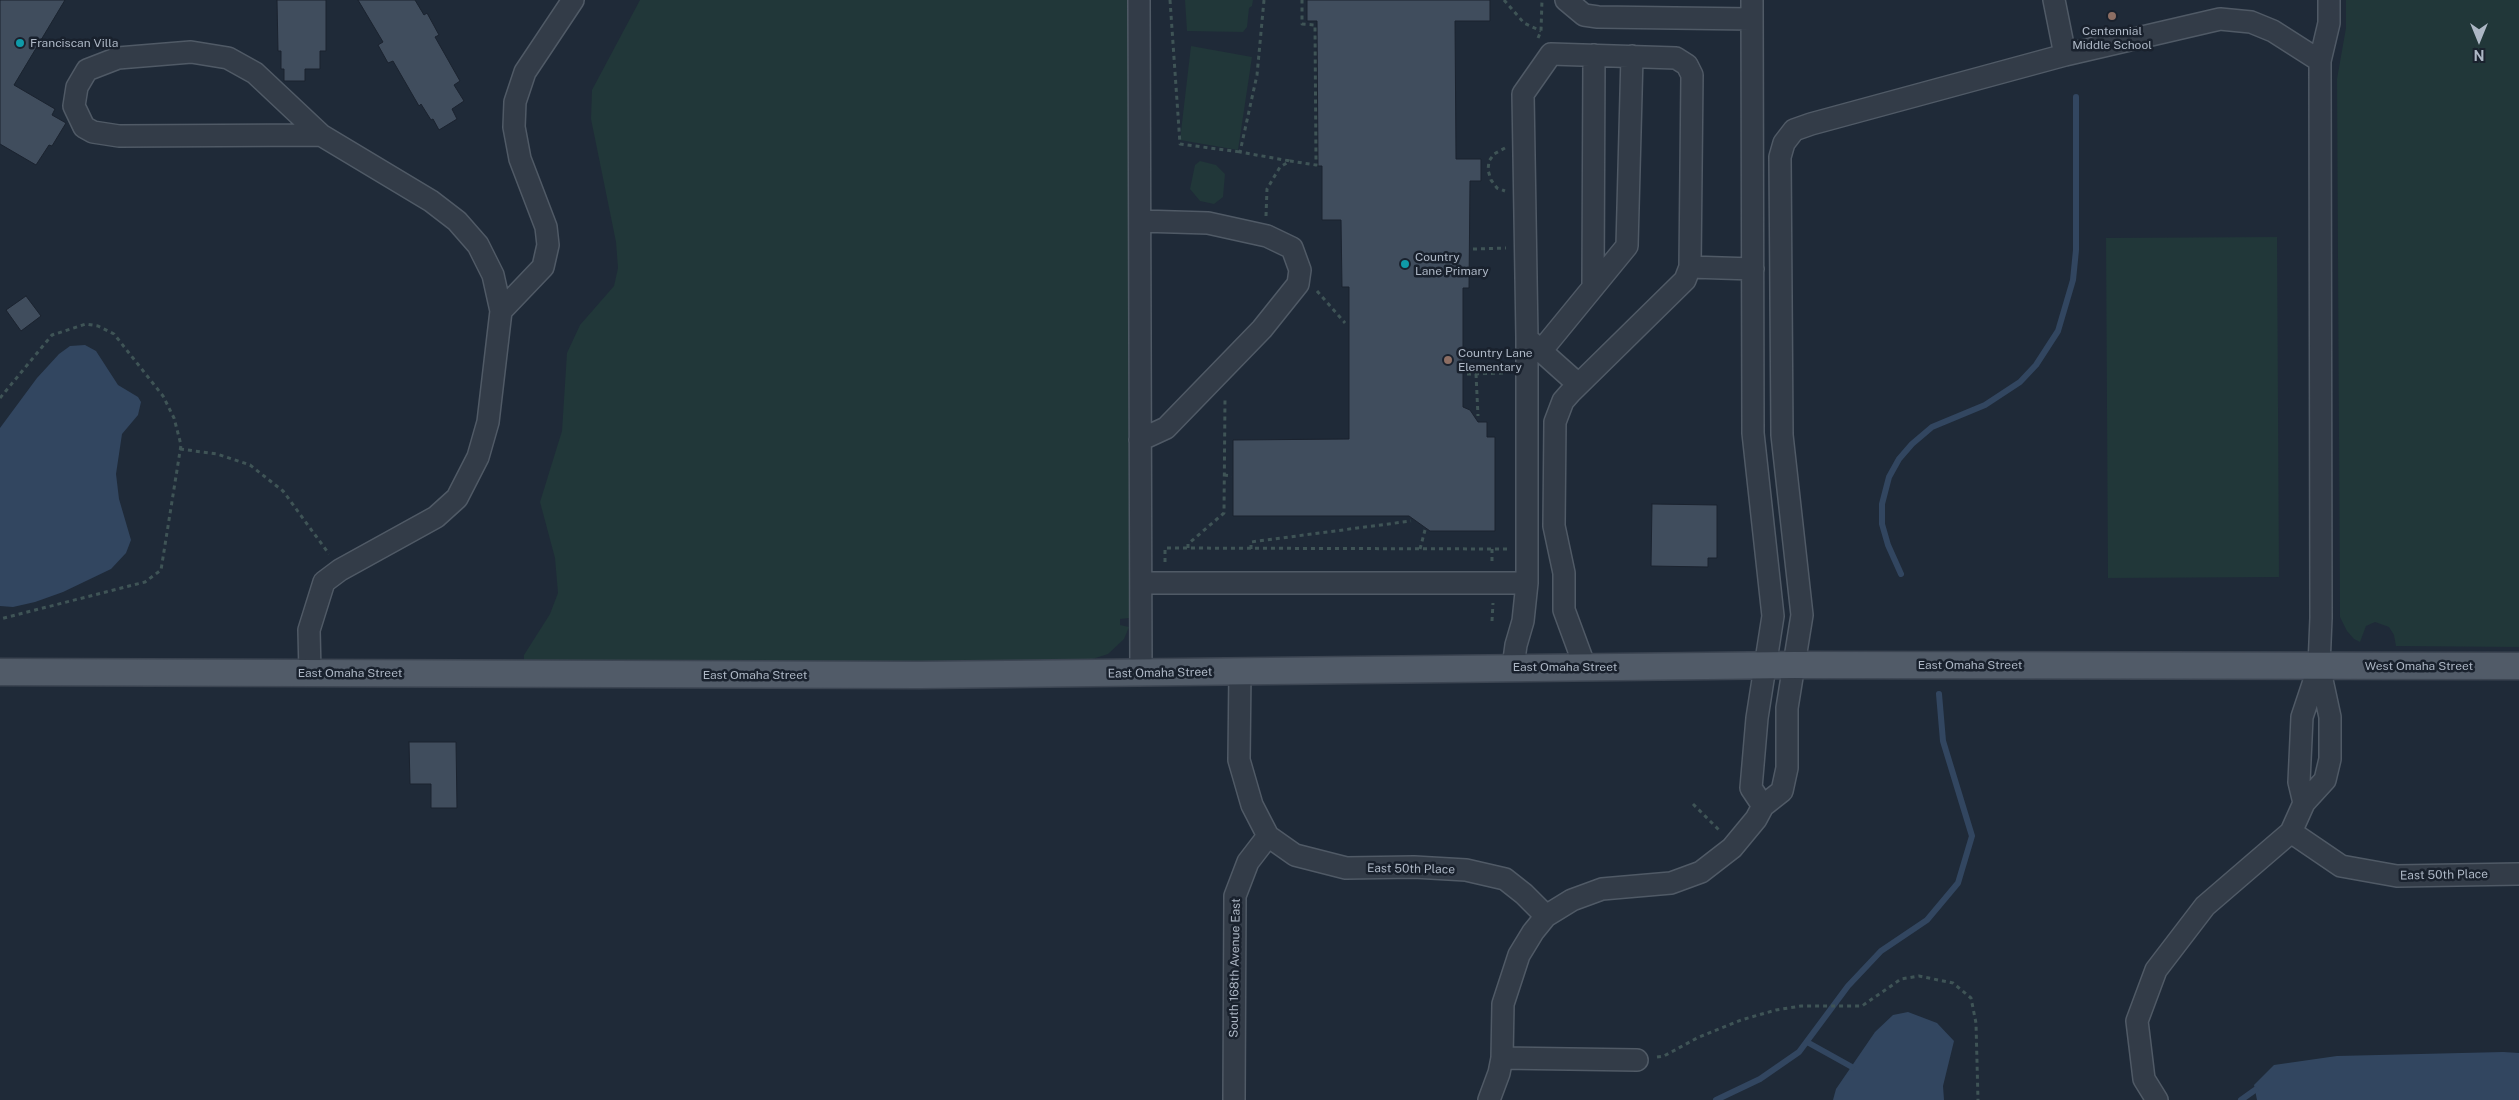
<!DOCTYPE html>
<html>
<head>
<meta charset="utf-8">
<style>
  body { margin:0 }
  #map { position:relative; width:2519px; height:1100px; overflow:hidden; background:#1f2a38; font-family:"Public Sans",sans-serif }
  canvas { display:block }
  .north { position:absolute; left:2454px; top:15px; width:50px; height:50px; -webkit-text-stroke:4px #19212d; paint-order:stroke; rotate:180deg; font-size:14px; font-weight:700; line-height:20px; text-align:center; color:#adb7c5 }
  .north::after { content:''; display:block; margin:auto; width:18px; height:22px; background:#adb7c5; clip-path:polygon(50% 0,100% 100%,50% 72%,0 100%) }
</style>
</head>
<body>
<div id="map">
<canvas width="2519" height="1100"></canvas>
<div class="north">N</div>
</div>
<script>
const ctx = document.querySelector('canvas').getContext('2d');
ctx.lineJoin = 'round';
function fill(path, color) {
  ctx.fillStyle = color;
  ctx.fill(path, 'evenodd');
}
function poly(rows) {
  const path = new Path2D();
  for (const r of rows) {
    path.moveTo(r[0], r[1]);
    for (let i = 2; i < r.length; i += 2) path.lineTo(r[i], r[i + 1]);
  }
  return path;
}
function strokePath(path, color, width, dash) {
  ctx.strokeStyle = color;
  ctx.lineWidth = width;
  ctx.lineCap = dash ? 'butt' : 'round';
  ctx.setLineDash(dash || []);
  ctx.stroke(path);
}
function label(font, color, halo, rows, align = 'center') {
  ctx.font = font + ' "Public Sans",sans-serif';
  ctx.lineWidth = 5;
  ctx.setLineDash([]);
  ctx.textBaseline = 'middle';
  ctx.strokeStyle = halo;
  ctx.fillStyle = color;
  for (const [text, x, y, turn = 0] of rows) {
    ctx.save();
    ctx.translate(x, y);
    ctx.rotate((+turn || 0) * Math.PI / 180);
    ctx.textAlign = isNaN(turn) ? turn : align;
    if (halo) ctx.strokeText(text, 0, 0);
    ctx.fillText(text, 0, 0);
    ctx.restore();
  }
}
const green = poly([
  [640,0,1128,0,1129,598,1129,618,1120,619,1120,625,1129,627,1124,639,1108,654,1080,663,524,663,524,655,550,614,558,593,555,558,540,502,562,431,567,353,580,325,614,286,618,268,616,242,591,119,592,90],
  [1185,0,1253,0,1252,6,1249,8,1247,27,1243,32,1187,31],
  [2346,0,2519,0,2519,647,2396,646,2394,635,2389,627,2375,622,2366,626,2360,642,2354,639,2347,631,2340,617,2337,79,2346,28],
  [1191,46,1252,57,1238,150,1180,140],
  [1200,161,1216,165,1225,174,1223,197,1214,204,1200,201,1190,189,1195,165],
  [2277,237,2279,577,2108,578,2106,238]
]);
const water = poly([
  [85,345,96,351,118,385,138,397,141,402,138,415,122,434,116,474,119,499,131,540,126,553,111,569,63,592,35,602,13,607,0,606,0,428,37,378,59,354,70,346],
  [1908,1012,1937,1023,1954,1041,1943,1086,1944,1100,1833,1100,1836,1089,1875,1032,1893,1015],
  [2503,1052,2519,1053,2519,1100,2257,1100,2254,1085,2274,1065,2337,1056]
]);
const stream = poly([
  [1901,574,1888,545,1882,524,1882,504,1889,477,1899,459,1912,444,1932,427,1985,405,2020,382,2036,365,2058,331,2073,280,2076,250,2076,97],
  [1807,1042,1852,1067],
  [1716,1100,1760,1079,1799,1052,1848,986,1881,951,1927,920,1958,883,1972,836,1943,741,1939,694],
  [2241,1100,2255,1090]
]);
const building = poly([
  [0,0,65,0,14,85,55,109,52,115,66,123,52,146,49,145,36,165,0,144,0,0],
  [277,0,326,0,326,51,320,51,320,69,305,69,305,81,284,81,284,69,281,69,281,51,278,51,277,0],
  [358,0,415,0,424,15,427,13,439,35,435,37,460,81,454,85,464,101,452,109,457,119,439,130,433,119,431,120,421,104,419,106,393,61,388,63,378,45,383,42,358,0],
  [1307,0,1490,0,1490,21,1455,21,1456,159,1481,159,1481,181,1470,181,1469,288,1463,288,1463,407,1470,410,1478,422,1487,422,1487,437,1495,437,1495,531,1430,531,1409,516,1233,516,1233,440,1349,439,1349,287,1342,287,1341,220,1322,220,1322,166,1318,166,1317,21,1307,21,1307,0],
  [26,296,41,316,21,331,6,310,26,296],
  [1652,504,1717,505,1717,558,1708,558,1708,567,1651,566,1652,504],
  [409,742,456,742,457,808,431,808,431,784,410,784,409,742]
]);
const path = poly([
  [1170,0,1180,144,1240,152],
  [1264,0,1257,75,1240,152,1290,161],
  [1504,0,1524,23,1541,31],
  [1538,38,1541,31,1542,0],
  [1505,148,1494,154,1489,161,1488,170,1491,180,1497,188,1505,191],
  [1266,216,1267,189,1280,167,1290,161,1316,165,1315,25,1302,24,1302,0],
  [1473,249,1506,248],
  [1317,291,1345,323],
  [1467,374,1506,373],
  [1476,374,1478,416],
  [0,398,52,335,86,324,98,326,114,334,163,396,174,418,181,445,161,570,145,582,0,619],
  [180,449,217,454,250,465,283,491,329,554],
  [1224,475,1232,476],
  [1188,548,1188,544,1224,513,1225,398],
  [1251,549,1251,542,1411,521],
  [1420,549,1425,530],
  [1492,549,1492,562],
  [1165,562,1165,548,1507,549],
  [1492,621,1493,603],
  [1693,804,1720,831],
  [1657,1057,1664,1056,1697,1038,1741,1020,1776,1010,1801,1006,1862,1006,1901,979,1919,976,1953,983,1971,998,1976,1023,1978,1100]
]);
const minor = poly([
  [1139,0,1141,674],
  [1566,0,1584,15,1598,17,1752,19],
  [1752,0,1753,433,1773,616,1757,718,1751,788,1763,806],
  [2054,0,2065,55],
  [1690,267,1753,269],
  [1593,287,1594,55],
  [501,311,543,267,548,245,546,227,520,159,514,127,515,102,525,72,573,0],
  [1531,342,1578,384],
  [1541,351,1627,246,1632,56],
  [1140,440,1166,428,1262,329,1298,284,1300,270,1292,248,1267,236,1208,223,1141,221],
  [1141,583,1527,583],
  [1513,667,1516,645,1523,621,1527,583,1527,338,1523,94,1551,54,1676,58,1687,65,1692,75,1690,267,1685,280,1570,393,1563,401,1555,422,1554,526,1564,573,1564,610,1585,667],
  [310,673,309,630,324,582,340,570,436,517,457,498,478,457,488,422,501,311,493,275,478,245,457,221,431,201,321,135,255,73,228,58,191,52,118,58,87,70,77,87,74,106,84,127,93,132,119,136,321,135],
  [2304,803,2299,782,2302,717,2319,666],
  [2291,832,2341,866,2397,876,2519,874],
  [1268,836,1295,855,1346,868,1414,867,1466,870,1505,879,1524,894,1546,916],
  [1502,1058,1637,1060],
  [1234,1100,1235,896,1248,862,1268,836,1252,805,1239,760,1240,671],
  [1489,1100,1499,1073,1502,1058,1503,1004,1519,955,1533,932,1546,916,1572,900,1602,889,1671,883,1701,872,1732,848,1756,819,1763,806,1782,791,1787,768,1787,708,1802,615,1782,435,1780,157,1784,143,1794,130,1811,124,2065,55,2220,19,2251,22,2273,31,2320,61],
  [2157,1100,2144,1079,2137,1021,2156,970,2205,906,2291,832,2304,803,2325,780,2330,759,2330,717,2319,666,2321,618,2320,61,2329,23,2329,0]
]);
const major = poly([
  [0,672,920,675,1793,665,2519,666]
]);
const markers = [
  [2112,16,5,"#8d6e63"],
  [20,43,5,"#0f9aa8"],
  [1405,264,5,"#0f9aa8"],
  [1448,360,5,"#8d6e63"]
];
const poiNames = [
  ["Centennial",2112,31,"center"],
  ["Middle School",2112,45,"center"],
  ["Franciscan Villa",30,43],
  ["Country",1415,257],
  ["Lane Primary",1415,271],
  ["Country Lane",1458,353],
  ["Elementary",1458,367]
];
const streetNames = [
  ["East Omaha Street",1970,665],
  ["West Omaha Street",2419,666],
  ["East Omaha Street",1565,667],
  ["East Omaha Street",350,673],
  ["East Omaha Street",1160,673,-1],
  ["East Omaha Street",755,675],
  ["East 50th Place",1411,869,1],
  ["East 50th Place",2444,875,-1],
  ["South 168th Avenue East",1235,968,-89]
];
fill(green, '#213739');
fill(water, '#324660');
strokePath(stream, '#324660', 6);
fill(building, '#404d5d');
strokePath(building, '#1b232f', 1);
strokePath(minor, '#505a66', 24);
strokePath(major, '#3c4552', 29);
strokePath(path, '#3f5456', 3, [4, 4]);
strokePath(minor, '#333c48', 21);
strokePath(major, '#515b68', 26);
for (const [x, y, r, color] of markers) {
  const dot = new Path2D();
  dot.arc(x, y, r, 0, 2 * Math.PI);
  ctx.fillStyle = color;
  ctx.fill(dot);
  strokePath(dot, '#19212d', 2);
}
label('12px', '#adb7c5', '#19212d', poiNames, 'left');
label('12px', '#adb7c5', '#19212d', streetNames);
</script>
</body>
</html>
